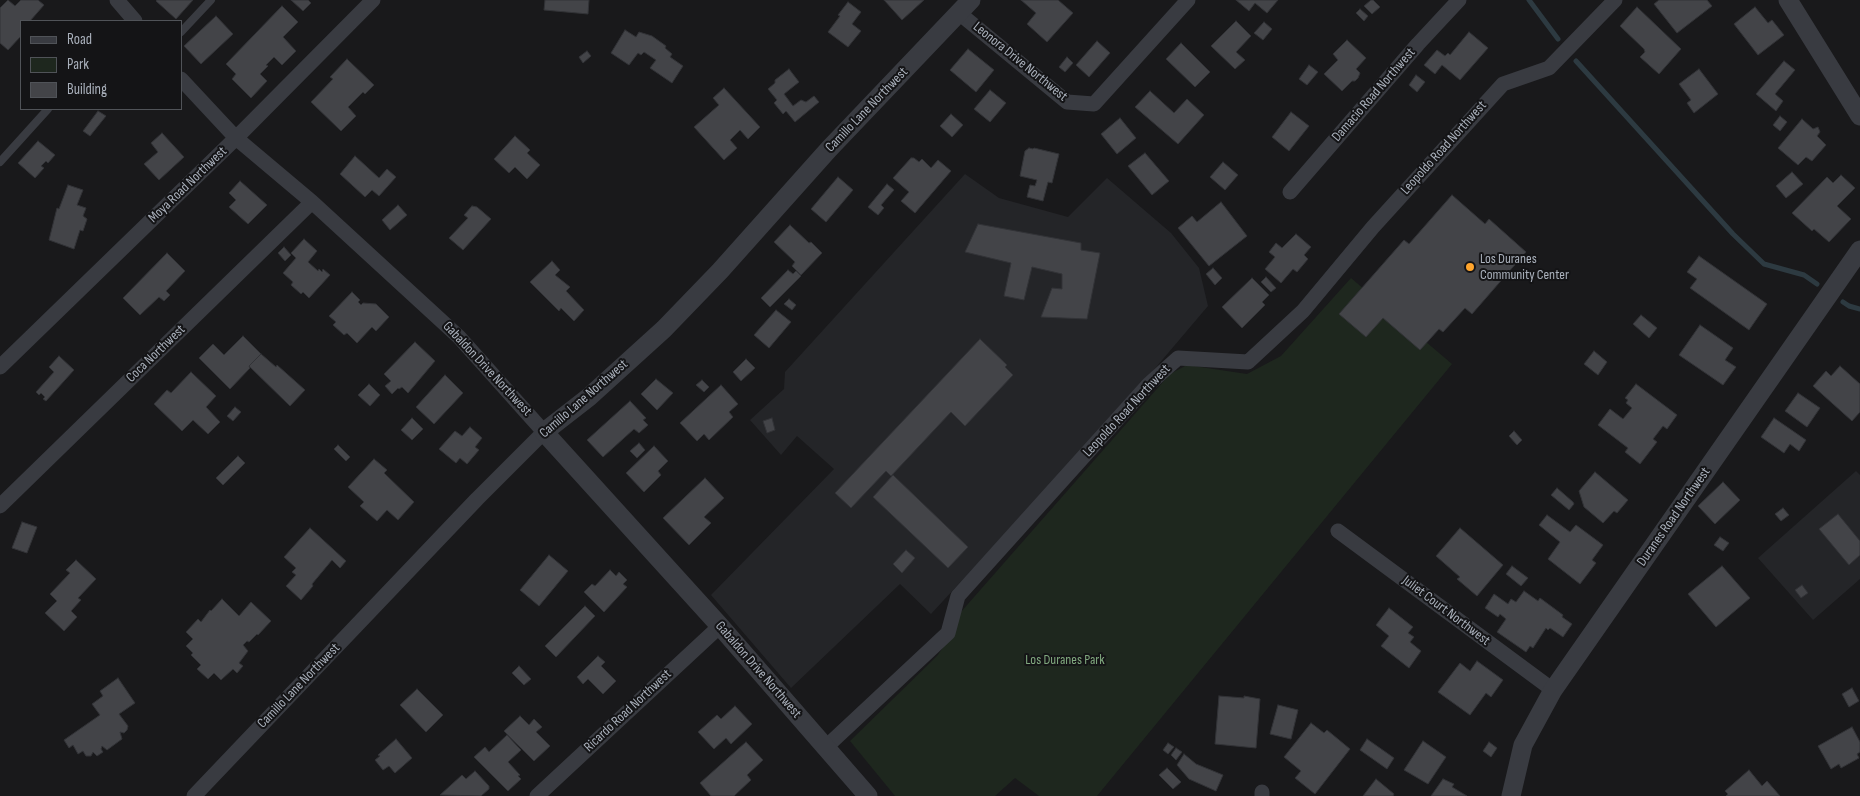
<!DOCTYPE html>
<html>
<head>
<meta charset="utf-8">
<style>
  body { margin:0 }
  #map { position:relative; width:1860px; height:796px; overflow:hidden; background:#19191b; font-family:"Sofia Sans Condensed",sans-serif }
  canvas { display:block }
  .legend { position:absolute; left:20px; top:20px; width:162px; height:90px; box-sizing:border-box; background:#141416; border:1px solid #505358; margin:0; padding:6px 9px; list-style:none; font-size:15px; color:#aab1bc }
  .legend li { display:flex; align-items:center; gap:10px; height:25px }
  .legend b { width:25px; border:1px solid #505358 }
</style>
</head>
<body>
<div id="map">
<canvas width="1860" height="796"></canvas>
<ul class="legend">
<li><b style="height:6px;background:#393b41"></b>Road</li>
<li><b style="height:14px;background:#1e271e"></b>Park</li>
<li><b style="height:14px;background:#434448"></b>Building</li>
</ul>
</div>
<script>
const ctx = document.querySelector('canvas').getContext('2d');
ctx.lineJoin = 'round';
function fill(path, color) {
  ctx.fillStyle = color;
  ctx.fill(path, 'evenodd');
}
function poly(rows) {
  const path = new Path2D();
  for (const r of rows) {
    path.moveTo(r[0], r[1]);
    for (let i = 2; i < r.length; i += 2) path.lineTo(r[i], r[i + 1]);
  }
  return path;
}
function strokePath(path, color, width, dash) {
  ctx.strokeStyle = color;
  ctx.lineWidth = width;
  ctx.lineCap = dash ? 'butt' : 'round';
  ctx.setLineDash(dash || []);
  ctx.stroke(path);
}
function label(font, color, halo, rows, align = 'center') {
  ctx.font = font + ' "Sofia Sans Condensed",sans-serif';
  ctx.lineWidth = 4;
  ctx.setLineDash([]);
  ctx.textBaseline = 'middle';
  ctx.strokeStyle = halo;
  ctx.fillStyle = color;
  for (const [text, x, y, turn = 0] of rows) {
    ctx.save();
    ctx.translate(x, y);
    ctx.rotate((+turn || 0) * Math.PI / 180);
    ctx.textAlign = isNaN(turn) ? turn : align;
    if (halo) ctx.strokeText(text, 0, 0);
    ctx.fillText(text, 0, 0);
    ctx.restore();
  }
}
const built = poly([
  [965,174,999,198,1068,217,1107,178,1171,233,1199,268,1208,306,1124,405,931,614,900,584,791,688,711,595,834,469,797,436,781,455,750,420,784,389,785,372],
  [1856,471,1860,475,1860,579,1813,620,1758,558]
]);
const green = poly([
  [1351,278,1452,364,1097,796,1039,796,1015,778,995,796,895,796,850,741,937,656,954,632,960,613,1170,374,1187,365,1247,374,1281,356]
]);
const stream = poly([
  [1529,0,1558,39],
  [1576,61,1733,234,1764,264,1804,275,1817,284],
  [1843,302,1849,306,1860,309]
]);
const building = poly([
  [8,0,15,6,21,0,38,0,44,5,30,21,21,21,21,36,8,50,0,43,0,8,8,0],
  [157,0,193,0,176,19,156,1,157,0],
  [291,0,308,0,311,3,303,11,291,0],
  [545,0,589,0,588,14,544,10,545,0],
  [884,0,924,0,902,20,884,0],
  [1021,0,1058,0,1073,13,1047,42,1027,24,1036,13,1021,0],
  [1236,0,1278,0,1267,13,1255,3,1249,11,1236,0],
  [1371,0,1373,0,1380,7,1372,14,1364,6,1371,0],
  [1659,0,1707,0,1712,6,1677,33,1654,4,1659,0],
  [848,2,861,12,852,24,861,31,848,47,828,32,840,16,838,15,848,2],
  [282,6,298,22,283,37,296,51,282,65,274,57,266,65,268,66,260,74,267,81,251,98,232,79,236,74,226,64,282,6],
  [1637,7,1681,49,1659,74,1640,57,1645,52,1644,49,1620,26,1637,7],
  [1755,7,1768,23,1772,20,1784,35,1758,55,1734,24,1755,7],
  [1360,9,1368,16,1364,21,1356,13,1360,9],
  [216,16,233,34,201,64,184,46,216,16],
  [1236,21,1251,36,1236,52,1245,60,1235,69,1211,46,1236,21],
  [1264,22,1272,29,1263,40,1254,33,1264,22],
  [625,30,636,37,639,32,652,36,666,46,665,48,672,54,670,57,683,66,672,83,650,68,656,60,644,52,641,55,638,53,629,65,611,53,625,30],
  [1469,32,1488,48,1460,80,1442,65,1435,74,1424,65,1437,50,1445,56,1448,53,1450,55,1469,32],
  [1347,40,1366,58,1356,69,1360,73,1358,78,1355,81,1352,81,1342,91,1324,74,1338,60,1333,54,1347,40],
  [1097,41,1110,53,1089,77,1076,65,1097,41],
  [1181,43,1210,72,1195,87,1166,59,1181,43],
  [968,49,994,70,976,92,950,70,968,49],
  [587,51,591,56,583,63,579,57,587,51],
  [1067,57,1073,63,1065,72,1059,67,1067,57],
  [347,59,374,85,365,94,363,92,348,107,356,116,341,131,311,102,333,79,330,77,347,59],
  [1784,61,1795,70,1775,94,1783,101,1776,111,1756,94,1784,61],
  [1309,65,1318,72,1307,85,1299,79,1309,65],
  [789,69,799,82,784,94,793,106,801,100,806,102,814,96,819,102,795,122,786,111,783,114,774,103,777,100,768,89,775,83,775,80,789,69],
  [1699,69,1718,94,1694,113,1687,103,1691,100,1679,84,1699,69],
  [1416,75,1425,82,1417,92,1409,85,1416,75],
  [724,88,760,127,748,139,740,130,730,140,737,148,724,160,694,127,719,105,713,98,724,88],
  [990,90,1006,103,990,122,974,109,990,90],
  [1150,91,1174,113,1187,99,1204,115,1178,144,1135,107,1150,91],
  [98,111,106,116,90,136,83,131,98,111],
  [1291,112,1309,126,1289,151,1272,137,1291,112],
  [951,114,963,125,952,137,940,126,951,114],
  [1780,116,1787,122,1780,131,1773,125,1780,116],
  [1120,118,1136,138,1117,154,1101,134,1120,118],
  [1802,119,1813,129,1818,127,1820,132,1817,136,1826,145,1812,161,1806,157,1798,165,1778,148,1802,119],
  [162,133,184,157,159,180,144,164,158,152,151,143,162,133],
  [515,136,530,150,527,153,540,165,527,179,515,167,509,173,494,159,515,136],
  [38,141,55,155,48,163,46,161,41,166,44,168,35,178,18,163,38,141],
  [1029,148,1033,149,1034,148,1059,154,1052,183,1048,182,1043,201,1027,197,1030,185,1035,186,1037,180,1020,176,1025,151,1029,148],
  [1145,153,1169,181,1152,195,1128,166,1145,153],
  [355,156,379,178,387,169,396,177,379,196,372,190,365,197,340,174,355,156],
  [911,158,914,158,919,162,922,159,931,168,938,160,951,171,915,213,901,201,909,192,893,178,911,158],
  [1223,162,1238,175,1225,190,1210,177,1223,162],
  [1792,172,1803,184,1786,198,1776,186,1792,172],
  [1841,175,1855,188,1837,206,1851,219,1829,242,1814,229,1812,231,1792,213,1827,177,1833,183,1841,175],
  [838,177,853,190,826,222,811,209,838,177],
  [240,181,267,205,248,224,229,207,236,200,229,193,240,181],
  [887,184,894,190,881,205,884,208,878,215,868,207,887,184],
  [68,185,83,190,77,205,86,208,83,216,87,219,83,231,80,230,74,249,49,240,57,208,59,209,68,185],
  [1452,195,1485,224,1489,219,1526,252,1472,314,1465,308,1443,332,1439,329,1420,350,1383,318,1366,337,1339,314,1404,240,1409,244,1452,195],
  [1221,202,1247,236,1209,266,1178,228,1192,216,1197,222,1221,202],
  [398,205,407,215,390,230,382,220,398,205],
  [472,206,477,207,491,219,463,250,449,238,468,218,464,215,472,206],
  [978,224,1081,243,1081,250,1100,253,1087,319,1041,317,1052,288,1062,289,1062,274,1032,267,1024,300,1004,296,1011,263,965,252,978,224],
  [790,225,809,243,811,242,822,253,801,275,792,266,795,262,774,242,790,225],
  [1296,234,1311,247,1304,255,1308,259,1297,272,1293,269,1281,283,1265,269,1275,257,1269,252,1276,243,1282,248,1296,234],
  [304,239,317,251,308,262,318,271,319,269,322,272,323,269,330,275,309,298,303,292,301,294,291,285,293,282,283,273,296,258,291,253,304,239],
  [284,247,291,255,285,261,278,253,284,247],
  [167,253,185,271,166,291,170,295,164,301,159,297,140,315,123,298,167,253],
  [1699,256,1767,304,1749,330,1690,288,1697,279,1687,272,1699,256],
  [552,261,560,270,555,275,570,287,566,291,584,310,574,321,561,308,559,311,530,282,552,261],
  [1213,268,1222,278,1215,285,1206,274,1213,268],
  [788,270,793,274,796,271,801,276,770,307,761,298,788,270],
  [1266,277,1276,288,1271,292,1261,282,1266,277],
  [1252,278,1269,295,1262,302,1265,305,1242,328,1222,307,1252,278],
  [352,292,360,300,358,302,361,305,363,303,376,304,389,317,376,331,372,327,357,343,347,333,344,335,333,325,336,322,329,316,352,292],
  [789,299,796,305,792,310,784,304,789,299],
  [776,310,791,322,769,348,754,335,776,310],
  [1641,315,1657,328,1649,338,1633,324,1641,315],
  [1700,325,1733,348,1725,360,1736,367,1723,385,1679,355,1700,325],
  [243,336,261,354,249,366,250,368,230,389,199,358,213,344,224,355,243,336],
  [980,339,1007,365,1005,367,1013,375,965,426,951,412,891,476,886,471,851,508,835,493,980,339],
  [415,342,435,361,408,393,402,387,399,389,398,388,392,394,385,386,391,381,384,374,415,342],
  [1594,351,1607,362,1598,375,1584,364,1594,351],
  [261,354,276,367,277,365,305,390,290,406,249,366,261,354],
  [59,356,74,370,46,401,43,399,45,397,41,393,39,395,36,392,54,372,49,367,59,356],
  [746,359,755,368,741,381,733,372,746,359],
  [1840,366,1860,384,1860,412,1852,421,1813,386,1826,371,1831,376,1840,366],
  [191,372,216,396,206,407,220,422,208,434,193,420,182,431,154,404,167,390,171,393,191,372],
  [445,375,463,393,434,424,416,407,445,375],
  [656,379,673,393,657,410,641,394,656,379],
  [702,380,709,387,704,392,696,385,702,380],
  [369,384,380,395,370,406,358,395,369,384],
  [1636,384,1677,415,1667,429,1663,426,1653,439,1657,442,1640,464,1625,452,1628,448,1598,425,1610,409,1623,419,1632,408,1626,403,1628,400,1625,398,1636,384],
  [721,385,738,404,729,412,733,417,709,440,704,434,697,441,680,423,721,385],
  [1798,393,1820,408,1807,427,1785,411,1798,393],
  [630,401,646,418,643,420,648,425,639,433,634,429,603,457,587,440,630,401],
  [235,407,241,412,233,421,227,416,235,407],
  [412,418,423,429,412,440,401,430,412,418],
  [772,418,775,430,767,433,763,421,772,418],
  [1774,418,1806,440,1799,451,1790,444,1784,453,1761,437,1774,418],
  [470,427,482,438,475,447,479,450,467,464,460,458,456,463,439,449,455,431,462,436,470,427],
  [1514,431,1522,440,1517,445,1509,436,1514,431],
  [639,443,645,450,637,458,630,451,639,443],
  [338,445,350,457,346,461,334,449,338,445],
  [654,446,668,461,658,471,661,475,644,492,626,473,654,446],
  [238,456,245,463,223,485,216,478,238,456],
  [374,459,387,470,384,473,414,502,398,520,387,510,377,521,360,506,364,502,348,487,374,459],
  [1595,472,1628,500,1617,513,1614,511,1603,523,1584,507,1579,491,1595,472],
  [893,475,968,547,948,568,873,497,893,475],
  [705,478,724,498,704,517,711,523,689,545,663,518,705,478],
  [1723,482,1740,500,1715,524,1698,506,1723,482],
  [1557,488,1573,502,1574,504,1569,510,1551,495,1557,488],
  [1783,508,1789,515,1781,521,1775,514,1783,508],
  [1838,514,1860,541,1860,555,1849,565,1819,529,1838,514],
  [1547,515,1570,532,1576,525,1603,545,1592,560,1596,563,1580,584,1548,559,1560,542,1539,525,1547,515],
  [22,522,37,527,27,553,12,548,22,522],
  [310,528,346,561,340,568,332,560,312,584,313,586,301,600,286,586,296,575,292,572,296,568,284,557,310,528],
  [1460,528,1503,565,1477,596,1457,579,1460,577,1436,556,1460,528],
  [1720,537,1729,543,1723,551,1714,545,1720,537],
  [906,550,915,558,902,573,893,564,906,550],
  [549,555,568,571,539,606,520,590,549,555],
  [76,560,96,579,78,598,81,600,71,611,77,617,64,631,45,613,57,601,50,594,70,573,66,570,76,560],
  [1512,566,1528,578,1521,586,1506,574,1512,566],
  [1722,566,1750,598,1716,627,1688,594,1722,566],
  [610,570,616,576,619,572,627,580,623,584,627,587,604,612,584,592,592,584,595,586,610,570],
  [1802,585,1808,593,1801,598,1795,590,1802,585],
  [1524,591,1538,601,1540,598,1563,615,1562,617,1572,624,1563,637,1550,628,1548,630,1546,628,1533,648,1530,646,1526,652,1497,632,1506,619,1500,614,1498,617,1485,608,1494,594,1508,604,1511,599,1516,602,1524,591],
  [222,599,239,616,251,602,271,621,258,635,257,634,249,642,247,641,243,645,248,651,239,663,243,666,237,673,233,669,221,680,214,673,208,679,197,669,201,665,191,655,193,653,186,646,193,639,186,632,198,619,201,622,210,610,211,611,222,599],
  [585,606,595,616,556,657,545,646,585,606],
  [1389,608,1413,627,1408,633,1414,637,1410,642,1421,651,1409,668,1381,646,1389,636,1376,625,1389,608],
  [598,656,605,662,601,666,616,681,603,694,588,679,583,684,577,677,598,656],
  [1477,661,1503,680,1491,697,1486,693,1470,715,1438,692,1460,663,1470,671,1477,661],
  [519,666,531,679,524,685,512,673,519,666],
  [118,678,135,703,119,714,128,726,127,730,124,733,120,732,122,739,107,750,102,746,101,749,103,752,97,756,93,752,91,756,86,756,83,751,78,754,73,745,69,748,64,740,100,715,92,704,103,696,100,691,118,678],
  [1852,688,1859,701,1849,707,1842,694,1852,688],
  [417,689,443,715,426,732,400,705,417,689],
  [1219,696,1244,698,1244,696,1260,699,1256,748,1215,744,1219,696],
  [1278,705,1298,710,1291,739,1270,734,1278,705],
  [735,706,752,724,731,744,726,738,714,749,698,732,717,715,721,719,735,706],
  [520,716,529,725,534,719,542,727,536,732,550,746,534,761,504,731,520,716],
  [1311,723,1324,733,1327,730,1350,749,1315,794,1295,778,1301,771,1284,757,1311,723],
  [1852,727,1860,742,1860,752,1857,754,1859,758,1841,768,1839,764,1831,769,1818,746,1852,727],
  [507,735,521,750,508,762,520,775,518,776,521,779,508,791,474,757,485,747,489,752,507,735],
  [396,739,412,758,395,773,389,766,383,770,375,760,380,756,378,755,396,739],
  [1367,739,1394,758,1387,769,1360,750,1367,739],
  [1423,741,1446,757,1428,784,1404,770,1423,741],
  [746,742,763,760,747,775,751,780,734,796,711,796,700,783,746,742],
  [1489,742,1497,748,1491,757,1483,751,1489,742],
  [1168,743,1174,747,1168,754,1163,750,1168,743],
  [1176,748,1182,752,1176,760,1171,755,1176,748],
  [1184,754,1196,764,1223,775,1216,791,1189,779,1177,765,1184,754],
  [1167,768,1181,782,1173,789,1159,775,1167,768],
  [1749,770,1762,786,1767,781,1780,796,1726,796,1728,794,1725,791,1749,770],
  [475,771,489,786,489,789,481,796,440,795,462,775,466,779,475,771],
  [1376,779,1394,794,1393,796,1363,796,1376,779],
  [1443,779,1454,784,1452,787,1467,796,1431,796,1443,779]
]);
const service = poly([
  [181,32,211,0],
  [0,162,48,109]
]);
const minor = poly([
  [117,0,135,21],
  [959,13,1067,102,1094,104,1188,0],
  [181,79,236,138,312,202,459,337,544,432,477,499,194,796],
  [1290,192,1418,44,1459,0],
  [0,367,236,138,373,0],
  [0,506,312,202],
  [1338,531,1553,690],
  [826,747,948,633,958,596,1149,384,1178,358,1248,362,1303,311,1373,227,1503,84,1549,68,1615,0],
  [1262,792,1262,796],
  [537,796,720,626]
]);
const tertiary = poly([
  [1788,0,1860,116],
  [868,796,720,626,544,432,589,397,664,329,720,271,829,149,971,0],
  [1511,796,1523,745,1553,690,1860,250]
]);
const markers = [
  [1470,267,5,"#ffa52d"]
];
const streetNames = [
  ["Leonora Drive Northwest",1020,62,39],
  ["Damacio Road Northwest",1374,95,-49],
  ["Camillo Lane Northwest",867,110,-46],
  ["Leopoldo Road Northwest",1444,148,-48],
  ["Moya Road Northwest",188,185,-44],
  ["Coca Northwest",156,354,-44],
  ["Gabaldon Drive Northwest",487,369,47],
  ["Camillo Lane Northwest",584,399,-41],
  ["Leopoldo Road Northwest",1127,411,-47],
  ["Duranes Road Northwest",1674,517,-55],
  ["Juliet Court Northwest",1446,611,37],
  ["Gabaldon Drive Northwest",758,670,49],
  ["Camillo Lane Northwest",299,686,-46],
  ["Ricardo Road Northwest",628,711,-43]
];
const poiNames = [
  ["Los Duranes",1480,259],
  ["Community Center",1480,275]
];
const parkNames = [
  ["Los Duranes Park",1065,660]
];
fill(built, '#242528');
fill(green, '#1e271e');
strokePath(stream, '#2d3a41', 5);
fill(building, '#434448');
strokePath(building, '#323337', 1);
strokePath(service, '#393b41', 8);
strokePath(minor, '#393b41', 15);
strokePath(tertiary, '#393b41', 19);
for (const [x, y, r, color] of markers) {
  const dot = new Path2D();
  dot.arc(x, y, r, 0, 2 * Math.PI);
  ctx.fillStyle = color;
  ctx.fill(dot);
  strokePath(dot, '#141416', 2);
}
label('14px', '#aab1bc', '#141416', streetNames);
label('14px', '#aab1bc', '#141416', poiNames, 'left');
label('14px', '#81a97f', '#141416', parkNames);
</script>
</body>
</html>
